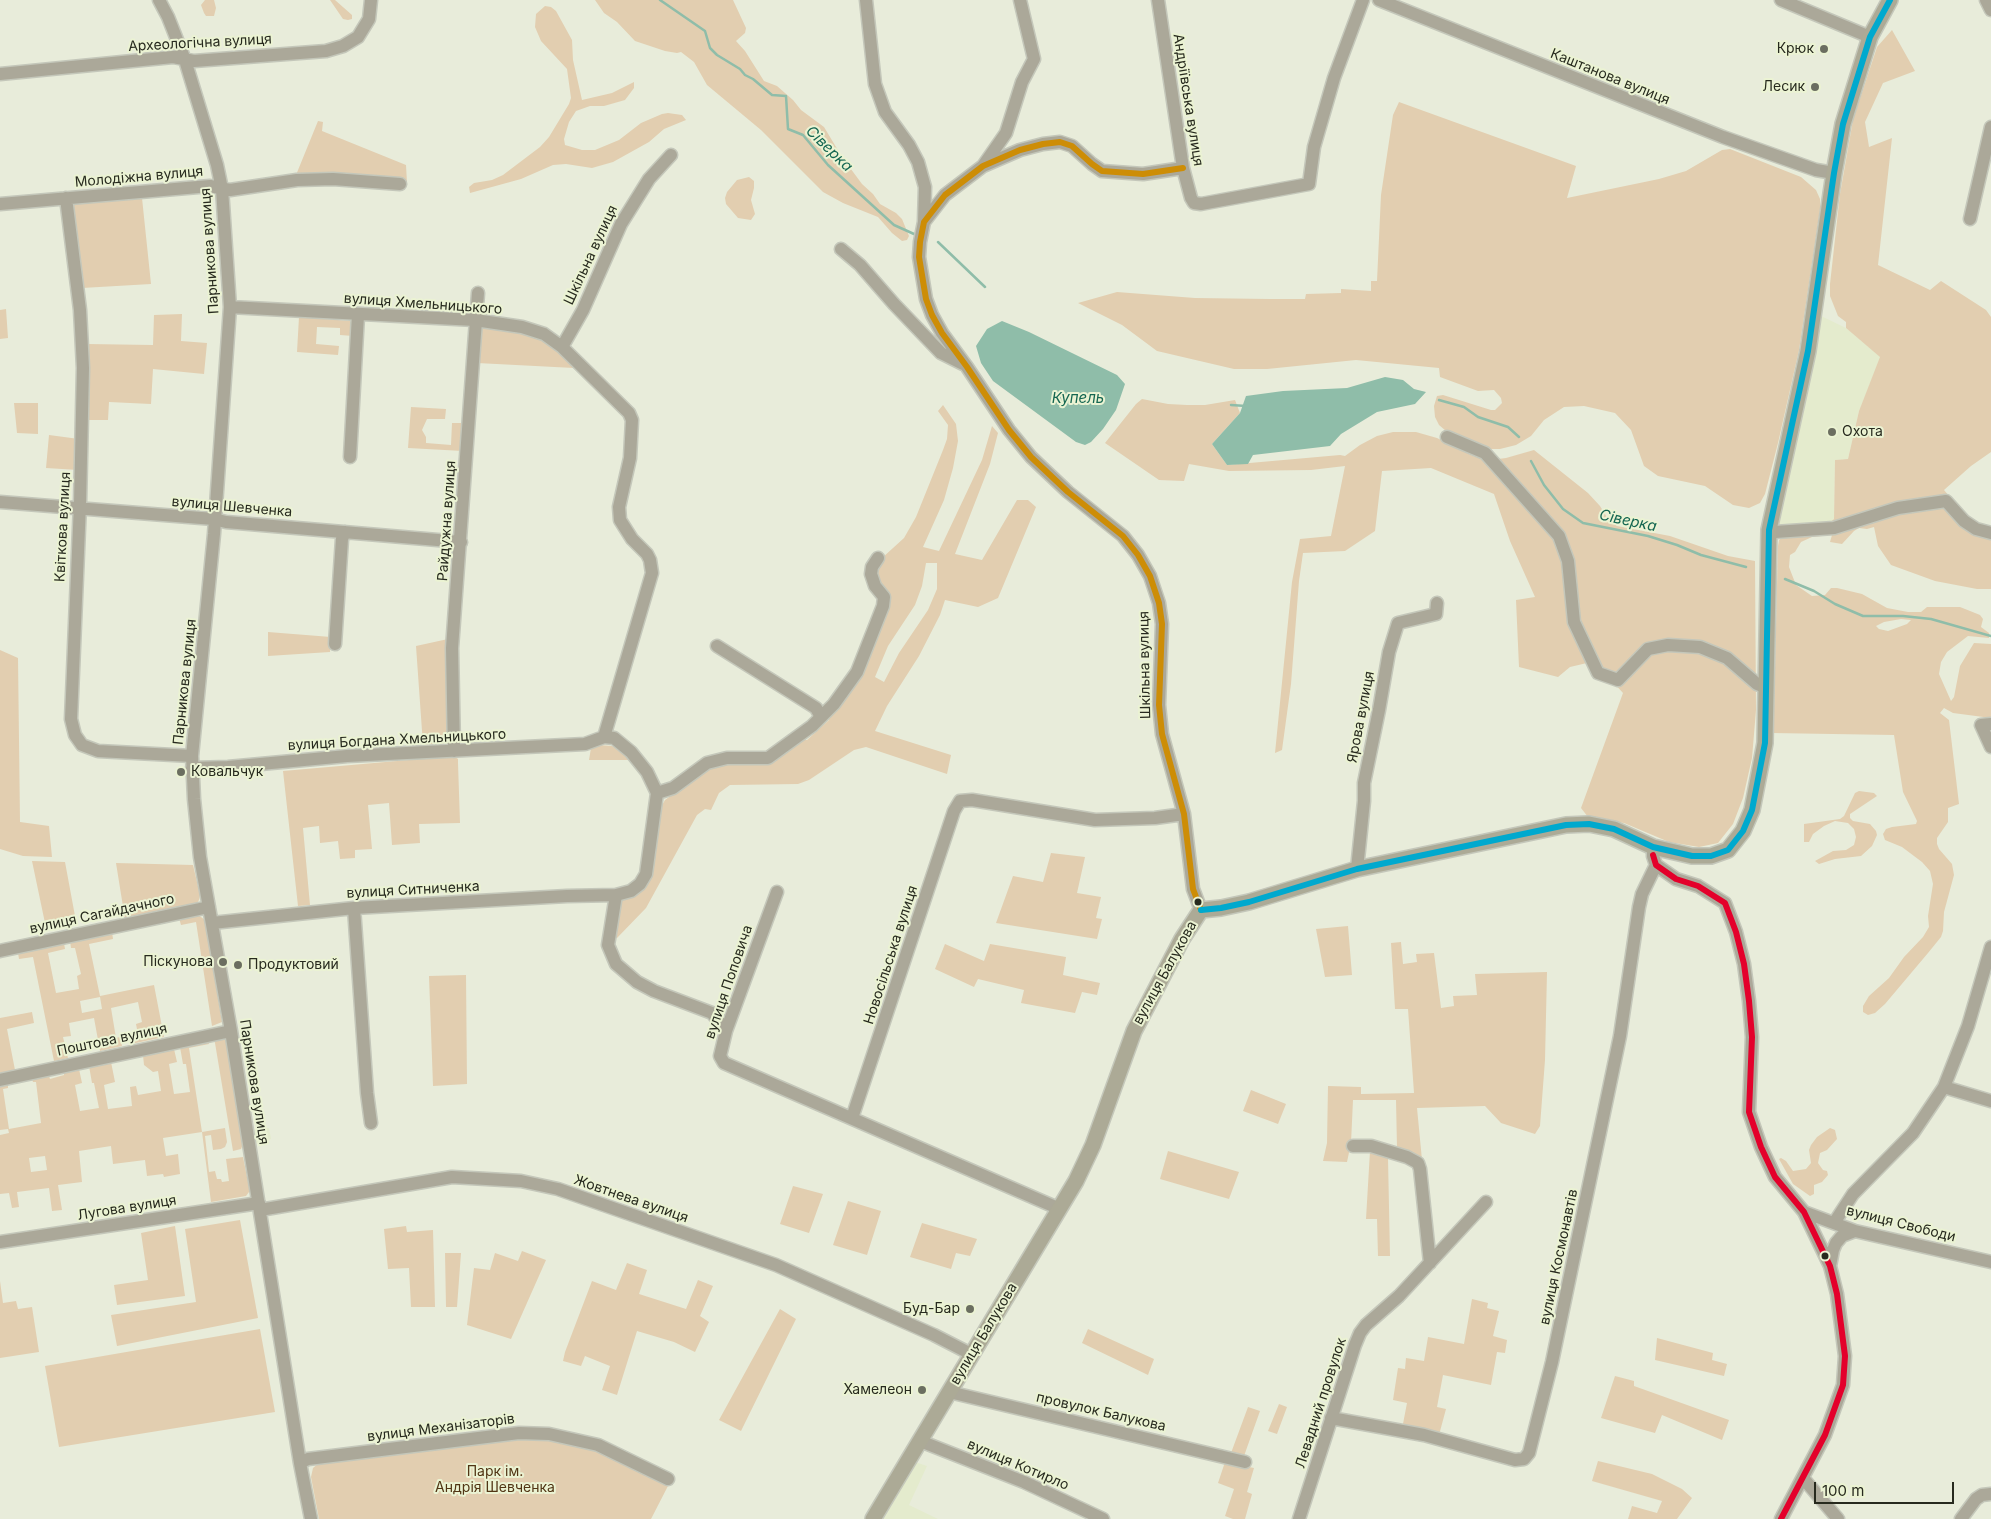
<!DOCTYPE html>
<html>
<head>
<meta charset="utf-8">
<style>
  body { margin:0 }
  #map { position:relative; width:1991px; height:1519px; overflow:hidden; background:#e8ecda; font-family:Inter,sans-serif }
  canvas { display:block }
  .scale { position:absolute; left:1814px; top:1482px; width:140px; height:22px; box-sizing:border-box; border:2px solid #272a1e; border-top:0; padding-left:6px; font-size:15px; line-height:18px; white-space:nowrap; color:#272a1e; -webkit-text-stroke:4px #ebf3d3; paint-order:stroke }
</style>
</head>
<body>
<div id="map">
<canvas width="1991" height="1519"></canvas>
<div class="scale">100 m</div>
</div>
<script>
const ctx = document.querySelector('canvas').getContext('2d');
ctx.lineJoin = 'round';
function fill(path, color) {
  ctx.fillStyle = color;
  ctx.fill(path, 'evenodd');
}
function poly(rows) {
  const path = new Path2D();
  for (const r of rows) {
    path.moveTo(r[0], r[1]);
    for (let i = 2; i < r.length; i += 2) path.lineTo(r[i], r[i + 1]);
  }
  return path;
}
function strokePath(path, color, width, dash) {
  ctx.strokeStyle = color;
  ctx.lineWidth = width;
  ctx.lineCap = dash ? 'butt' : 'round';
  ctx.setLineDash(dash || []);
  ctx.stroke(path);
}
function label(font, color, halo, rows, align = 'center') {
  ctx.font = font + ' Inter,sans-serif';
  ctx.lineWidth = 4;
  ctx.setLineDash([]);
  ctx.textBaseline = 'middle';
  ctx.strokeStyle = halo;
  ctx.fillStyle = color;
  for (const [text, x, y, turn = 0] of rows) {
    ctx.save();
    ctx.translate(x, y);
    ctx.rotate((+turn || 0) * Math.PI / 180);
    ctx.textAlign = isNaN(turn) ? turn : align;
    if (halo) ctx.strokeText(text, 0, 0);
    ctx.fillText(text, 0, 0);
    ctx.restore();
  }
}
const built = poly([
  [1821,316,1846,328,1881,357,1859,411,1848,459,1835,460,1834,519,1829,523,1775,529],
  [269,1128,271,1139,253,1144,251,1130],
  [915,1462,927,1466,909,1505,938,1519,878,1519]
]);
const green = poly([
  [205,0,214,0,216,8,214,16,206,16,204,13,201,5],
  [330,0,335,0,352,15,352,19,348,20,343,19],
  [595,0,733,0,746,28,745,33,736,41,745,51,764,81,777,86,793,100,801,110,824,127,842,157,862,184,873,194,880,204,896,213,902,219,909,236,907,240,902,241,892,233,878,217,843,203,823,192,761,130,707,85,694,62,681,52,677,53,665,51,635,41,617,22,604,13],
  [545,6,551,7,556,11,572,40,573,60,582,100,612,93,634,82,634,88,625,100,604,106,590,106,576,111,569,122,564,139,565,145,582,150,595,150,619,140,641,123,662,114,668,113,682,115,686,120,664,129,649,142,613,162,592,168,566,164,553,165,521,179,470,193,469,187,474,183,492,180,503,175,540,147,549,137,569,104,571,98,567,69,541,41,535,27,536,14],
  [1892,30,1915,71,1883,83,1865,122,1869,147,1892,138,1878,265,1930,290,1941,281,1986,310,1991,317,1991,452,1971,466,1944,490,1971,522,1991,528,1991,589,1977,589,1935,581,1891,565,1878,546,1874,527,1867,529,1859,528,1854,531,1842,544,1830,542,1832,535,1812,537,1801,542,1795,552,1790,555,1789,567,1796,585,1812,596,1825,595,1831,588,1837,588,1862,594,1887,608,1908,612,1921,612,1927,607,1960,607,1980,615,1983,619,1981,627,1989,633,1989,638,1968,636,1947,652,1941,662,1939,674,1951,701,1954,697,1960,666,1974,643,1991,644,1991,718,1953,713,1944,708,1940,713,1949,720,1959,804,1948,808,1948,822,1937,838,1937,844,1939,849,1952,864,1954,875,1944,912,1943,931,1941,937,1928,953,1885,1004,1875,1013,1868,1015,1863,1012,1863,1006,1869,996,1889,978,1904,957,1923,937,1929,927,1928,916,1933,884,1930,871,1922,862,1902,847,1885,840,1883,834,1886,829,1892,827,1916,824,1917,821,1903,792,1894,735,1771,733,1774,709,1778,546,1779,540,1786,535,1829,523,1834,519,1835,460,1848,459,1859,411,1880,357,1846,328,1846,322,1838,316,1830,296,1830,284,1840,194,1853,120,1877,47],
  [1901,619,1911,620,1907,624,1888,631,1879,629,1876,626,1884,622],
  [1399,102,1576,166,1567,198,1659,179,1686,171,1722,150,1730,149,1801,177,1816,190,1820,199,1820,209,1799,350,1778,443,1765,494,1760,503,1749,508,1733,505,1705,486,1658,476,1644,466,1631,430,1615,413,1584,406,1564,407,1544,420,1531,436,1516,445,1500,449,1485,449,1446,431,1439,425,1435,417,1434,406,1437,396,1443,395,1491,410,1495,410,1502,403,1501,398,1494,390,1478,391,1440,377,1439,368,1356,360,1267,369,1234,369,1157,351,1122,325,1078,303,1117,292,1195,298,1270,299,1305,299,1306,294,1341,293,1341,289,1371,291,1371,281,1377,281,1381,195,1393,115],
  [318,121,323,122,322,131,406,165,407,183,400,181,296,175],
  [749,177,754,181,754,188,751,200,755,214,751,220,738,218,726,204,725,198,727,192,737,180],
  [142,198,151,284,82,288,72,203],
  [6,309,8,338,0,339,0,310],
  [182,314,181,341,207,343,204,374,153,369,151,404,109,402,108,420,86,420,87,344,153,345,154,315],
  [299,317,350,321,353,326,353,336,340,335,340,328,317,327,316,344,339,346,338,355,297,352],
  [494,326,542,338,557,350,574,368,477,363,479,327],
  [1142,399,1168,404,1187,405,1205,405,1235,400,1240,413,1212,444,1227,465,1340,455,1345,456,1360,445,1377,436,1393,432,1416,432,1437,438,1473,456,1490,460,1506,458,1534,450,1588,493,1600,506,1608,519,1617,526,1670,536,1728,556,1755,561,1756,710,1752,758,1743,798,1733,824,1718,843,1699,847,1669,842,1624,823,1588,817,1581,808,1623,693,1613,682,1587,663,1570,667,1558,677,1519,667,1516,600,1535,597,1510,541,1494,494,1431,468,1382,471,1375,531,1345,551,1303,553,1299,581,1291,684,1282,750,1275,753,1292,582,1300,539,1331,536,1345,466,1311,470,1229,471,1189,464,1184,481,1159,480,1105,443,1136,404],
  [14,403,38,403,38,434,17,433],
  [943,405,956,424,958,441,953,468,944,500,923,547,939,551,982,460,992,426,998,433,990,464,955,554,982,560,1017,500,1028,500,1036,507,998,598,978,607,945,600,940,615,919,656,887,706,875,731,951,755,947,774,866,747,854,750,809,780,798,784,730,785,719,793,711,810,705,809,697,815,646,908,617,938,612,939,620,901,624,896,642,886,660,809,665,800,709,768,727,763,746,762,803,740,807,740,829,720,828,715,886,607,875,579,882,558,904,538,916,517,943,450,947,439,948,425,938,411],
  [926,563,937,563,937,589,928,610,899,653,884,682,875,677,888,646,915,605,922,586],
  [411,407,446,409,445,419,427,419,422,430,426,437,426,443,451,445,452,423,465,423,463,451,408,448],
  [49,435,79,439,78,470,46,468],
  [268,632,331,637,330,652,268,656],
  [448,639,449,740,445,743,423,745,416,646],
  [0,650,18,658,20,822,49,826,52,857,23,856,0,849],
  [598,745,612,746,631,760,589,760,591,748],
  [454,756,458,759,458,763,460,823,419,824,420,843,392,845,389,803,368,805,372,849,355,850,355,858,340,859,338,841,320,843,319,826,303,828,310,905,298,906,283,771],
  [1859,791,1874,793,1877,796,1850,814,1850,818,1853,821,1870,824,1876,831,1877,835,1872,846,1861,856,1835,859,1819,864,1815,861,1833,851,1846,850,1854,845,1856,837,1854,829,1848,823,1835,821,1824,826,1813,834,1809,842,1804,842,1804,824,1840,819,1844,816,1855,793],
  [1051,853,1085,857,1077,893,1101,897,1096,918,1102,919,1097,939,996,923,1013,876,1043,882],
  [32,861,65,862,75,916,45,923],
  [116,863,193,865,200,895,199,900,197,903,125,919],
  [197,914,205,920,222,1022,212,1026,196,922,181,925,179,918],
  [1348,926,1352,975,1325,977,1316,929],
  [112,932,113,939,89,944,100,996,154,985,164,1037,131,1044,129,1036,138,1034,136,1024,142,1022,138,1002,111,1008,116,1038,120,1037,122,1046,100,1051,94,1018,69,1023,71,1036,63,1037,68,1058,54,1061,33,957,19,959,18,953,64,943,65,949,48,953,56,993,79,989,77,976,81,974,75,948,71,948,70,941],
  [100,997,102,1009,82,1013,80,1001],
  [1401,942,1403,964,1417,962,1416,954,1434,953,1441,1008,1454,1006,1453,996,1477,995,1475,974,1547,972,1545,1060,1540,1126,1535,1134,1501,1123,1485,1106,1417,1108,1422,1160,1415,1154,1397,1148,1396,1100,1353,1100,1351,1143,1347,1162,1323,1161,1327,1143,1328,1086,1361,1087,1361,1094,1414,1093,1408,1009,1395,1009,1391,943],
  [945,944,984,961,990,944,1066,957,1063,975,1100,983,1097,995,1082,992,1075,1013,1021,1003,1024,990,978,979,974,987,935,969],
  [466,975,467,1084,433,1086,429,976],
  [32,1012,34,1023,7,1029,15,1070,0,1073,0,1018],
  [224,1038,227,1040,243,1144,241,1149,233,1151,215,1043,214,1040],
  [208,1041,209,1044,189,1048,202,1132,225,1128,227,1142,225,1147,221,1149,213,1150,211,1135,205,1136,209,1172,215,1171,217,1179,221,1179,222,1182,229,1181,226,1159,243,1157,249,1187,249,1192,246,1196,211,1202,202,1132,163,1138,166,1156,178,1154,180,1174,164,1177,163,1174,147,1176,145,1160,113,1164,111,1146,79,1151,82,1182,58,1185,62,1210,52,1211,49,1188,17,1192,19,1207,12,1208,9,1193,0,1194,0,1135,9,1133,8,1129,0,1130,0,1085,8,1085,8,1088,3,1089,9,1129,41,1123,36,1082,33,1082,32,1079,49,1076,50,1079,64,1075,64,1072,79,1069,82,1083,75,1085,80,1111,99,1108,94,1083,92,1083,89,1066,111,1062,115,1082,104,1085,108,1109,132,1106,130,1087,136,1086,138,1095,161,1091,158,1071,153,1072,144,1065,143,1055,174,1049,177,1062,169,1064,174,1094,190,1092,186,1064,183,1064,180,1047],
  [45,1156,47,1170,31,1172,29,1158],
  [1251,1090,1286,1104,1278,1124,1243,1111],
  [1830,1128,1835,1130,1837,1139,1827,1150,1820,1153,1818,1163,1823,1170,1827,1171,1828,1175,1822,1182,1814,1185,1814,1194,1810,1196,1793,1184,1779,1159,1781,1158,1786,1161,1793,1171,1806,1169,1811,1163,1809,1150,1811,1145,1817,1137],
  [1168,1151,1239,1172,1229,1199,1160,1179],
  [1370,1151,1388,1158,1390,1256,1378,1256,1377,1219,1366,1219],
  [793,1186,823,1194,809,1233,780,1224],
  [848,1201,881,1211,867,1255,833,1245],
  [240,1220,258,1318,117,1346,111,1315,196,1302,185,1229],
  [922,1223,977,1239,970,1256,956,1253,951,1269,910,1257],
  [175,1226,185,1296,117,1305,114,1285,148,1280,141,1233],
  [406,1226,407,1232,433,1230,435,1307,411,1307,409,1268,388,1269,384,1229],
  [522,1251,546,1260,511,1339,467,1325,474,1268,490,1270,495,1253,518,1261],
  [445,1253,461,1253,457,1307,446,1307],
  [627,1263,647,1270,639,1294,686,1309,698,1280,713,1286,700,1316,709,1322,695,1352,674,1342,637,1331,617,1395,602,1390,610,1366,585,1356,581,1366,563,1361,565,1352,592,1281,616,1290],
  [0,1281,3,1303,16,1301,18,1309,32,1307,39,1352,0,1358],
  [1472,1299,1488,1303,1487,1308,1499,1311,1493,1336,1507,1340,1505,1353,1497,1352,1491,1385,1443,1375,1437,1407,1446,1409,1439,1435,1402,1429,1407,1403,1393,1400,1398,1368,1405,1369,1406,1358,1424,1361,1428,1337,1464,1344],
  [780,1309,796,1319,741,1431,719,1420],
  [260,1329,275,1412,59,1447,45,1366],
  [1088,1329,1154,1359,1148,1375,1082,1343],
  [1657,1338,1713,1353,1712,1360,1727,1364,1724,1376,1655,1360],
  [1615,1376,1634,1381,1634,1386,1729,1420,1722,1440,1662,1415,1655,1433,1601,1418],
  [1279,1404,1287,1407,1277,1434,1268,1431],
  [1248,1407,1260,1411,1244,1456,1231,1453],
  [519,1438,576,1442,669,1484,651,1519,319,1519,311,1477,313,1468,319,1463],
  [1598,1461,1652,1474,1682,1489,1692,1498,1677,1519,1628,1519,1632,1506,1657,1513,1662,1501,1592,1481],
  [1225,1462,1254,1468,1247,1492,1252,1494,1245,1519,1233,1519,1225,1516,1234,1489,1218,1483]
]);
const water = poly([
  [1002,321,1029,332,1117,375,1125,384,1116,410,1103,429,1091,442,1085,445,1076,442,993,381,981,363,976,346,987,329],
  [1385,377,1403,380,1414,389,1426,392,1415,404,1377,412,1341,434,1330,446,1253,455,1248,464,1227,465,1212,444,1240,413,1246,396,1283,391,1347,388]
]);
const stream = poly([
  [660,0,705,31,710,48,717,55,740,69,745,75,753,79,772,95,786,96,788,129,803,135,828,165,894,225,914,234],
  [938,242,985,287],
  [1439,400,1464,407,1478,417,1508,427,1519,437],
  [1231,405,1246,406],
  [1531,461,1544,485,1563,509,1583,523,1648,536,1677,545,1701,555,1746,567],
  [1785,579,1814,591,1835,604,1863,616,1903,616,1931,619,1991,636]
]);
const minor = poly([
  [159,0,168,17,185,60,217,165,222,189,230,307,214,534,192,756,194,799,200,857,231,1031,300,1463,311,1519],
  [866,0,875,84,885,112,909,145,918,162,925,187,924,222],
  [1158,0,1183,168,1191,198,1194,203,1201,204,1309,184,1314,147,1334,78,1363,0],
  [1379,0,1723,137,1816,170,1834,173],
  [1781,0,1870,37],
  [1986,0,1991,10],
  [0,74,173,57,194,61,326,51,343,46,358,37,369,19,371,0],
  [983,166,1006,133,1022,82,1034,59,1020,0],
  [1183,168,1143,174,1102,171,1092,164,1072,146,1060,142,1043,144,1020,150,983,166,945,195,924,222,920,242,919,257,926,299,932,315,942,333,967,367,1009,430,1031,457,1068,492,1123,536,1138,555,1150,576,1159,603,1162,624,1159,705,1162,734,1184,814,1193,889,1201,910],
  [66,198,80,310,83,368,80,504,71,719,75,735,82,745,98,751,192,756],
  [0,204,210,186,230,190,297,180,333,179,400,184],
  [1970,219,1991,127],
  [841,249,860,265,894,304,941,353,963,364],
  [230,307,475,320,522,327,544,334,562,347,629,413,632,420,630,458,619,507,620,520,632,539,647,554,650,560,652,573,604,737],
  [562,347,583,310,621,224,649,179,671,155],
  [1447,437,1485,453,1559,536,1568,561,1574,622,1598,673,1618,680,1648,649,1668,645,1700,647,1727,658,1757,684,1767,688],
  [350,457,358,315],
  [0,502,214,519,226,522,461,542],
  [1769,530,1775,532,1834,528,1898,508,1946,501,1964,521,1976,529,1991,533],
  [335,644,342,539,345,532],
  [717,646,816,708,821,717],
  [1991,724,1981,725,1991,747],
  [454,751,452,648,478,293],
  [192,768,228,767,347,756,585,744,604,737,614,738,631,752,647,772,657,793,646,874,640,884,631,891,616,895,567,896,354,908,212,923],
  [657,793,673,788,707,763,727,758,768,758,812,726,834,704,857,672,883,606,884,597,875,586,871,574,872,567,878,558],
  [1653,847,1653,856,1656,865,1676,879,1698,886,1725,903,1736,932,1744,964,1749,1001,1752,1037,1749,1112,1761,1147,1775,1177,1804,1212,1830,1266,1837,1294,1845,1356,1843,1385,1825,1435,1781,1519],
  [1357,869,1364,801,1364,783,1379,710,1389,652,1398,623,1436,614,1437,603],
  [777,892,726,1031,720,1056,724,1063,1060,1209],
  [616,895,608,945,616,964,637,982,654,991,712,1013,726,1031],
  [354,908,367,1093,371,1123],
  [0,951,209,907],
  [0,1080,231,1031],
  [1944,1087,1991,1101],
  [852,1118,954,811,960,801,972,800,1095,820,1155,818,1184,814],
  [1353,1146,1371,1146,1407,1157,1418,1163,1420,1169,1430,1263],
  [260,1210,452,1177,521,1181,558,1189,776,1265,934,1335,971,1354],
  [1804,1212,1855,1231,1991,1262],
  [1834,1223,1853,1194,1913,1133,1944,1087,1968,1026,1991,947],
  [0,1242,259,1203],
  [1830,1266,1833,1250,1836,1243,1842,1236,1855,1231],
  [949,1392,1245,1462],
  [1331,1418,1424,1435,1515,1460,1524,1459,1529,1453,1552,1362,1620,1036,1639,907,1642,894,1656,865],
  [920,1441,1024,1482,1103,1519],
  [300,1463,308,1459,519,1433,549,1434,598,1445,668,1479],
  [1803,1478,1838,1519],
  [1299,1519,1355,1345,1360,1333,1366,1325,1399,1296,1486,1202],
  [1961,1519,1976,1499,1982,1495,1991,1494]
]);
const major = poly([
  [873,1519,1076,1181,1093,1145,1134,1031,1182,939,1201,910,1221,908,1249,902,1357,869,1566,825,1589,824,1614,829,1653,847,1692,856,1711,856,1728,850,1743,831,1752,810,1765,743,1769,530,1808,351,1834,173,1843,124,1870,37,1890,0]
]);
const bus1 = poly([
  [1183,168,1143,174,1102,171,1092,164,1072,146,1060,142,1043,144,1020,150,983,166,945,195,924,222,920,242,919,257,926,299,932,315,942,333,967,367,1009,430,1031,457,1068,492,1123,536,1138,555,1150,576,1159,603,1162,624,1159,705,1162,734,1184,814,1193,889,1201,910]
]);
const bus2 = poly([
  [1653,855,1656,865,1676,879,1698,886,1725,903,1736,932,1744,964,1749,1001,1752,1037,1749,1112,1761,1147,1775,1177,1804,1212,1830,1266,1837,1294,1845,1356,1843,1385,1825,1435,1781,1519]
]);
const bus3 = poly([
  [1201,910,1221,908,1249,902,1357,869,1566,825,1589,824,1614,829,1653,847,1692,856,1711,856,1728,850,1743,831,1752,810,1765,743,1769,530,1808,351,1834,173,1843,124,1870,37,1890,0]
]);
const markers = [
  [1824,49,5,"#6b6e60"],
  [1815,87,5,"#6b6e60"],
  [1832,432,5,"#6b6e60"],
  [181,772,5,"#6b6e60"],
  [1198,902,4.5,"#272a1e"],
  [223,962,5,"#6b6e60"],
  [238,965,5,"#6b6e60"],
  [1825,1256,4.5,"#272a1e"],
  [970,1309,5,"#6b6e60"],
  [922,1390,5,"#6b6e60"]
];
const streetNames = [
  ["Археологічна вулиця",200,43,-3],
  ["Каштанова вулиця",1610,77,22],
  ["Андріївська вулиця",1188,100,81],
  ["Молодіжна вулиця",139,177,-5],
  ["Парникова вулиця",210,251,-94],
  ["Шкільна вулиця",591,255,-65],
  ["вулиця Хмельницького",423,304,4],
  ["вулиця Шевченка",232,507,5],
  ["Райдужна вулиця",447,521,-86],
  ["Квіткова вулиця",63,527,-87],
  ["Шкільна вулиця",1145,665,-91],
  ["Парникова вулиця",185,682,-84],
  ["Ярова вулиця",1361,717,-79],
  ["вулиця Богдана Хмельницького",397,740,-3],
  ["вулиця Ситниченка",413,890,-3],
  ["вулиця Сагайдачного",102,914,-12],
  ["Новосільська вулиця",891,955,-72],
  ["вулиця Балукова",1165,973,-61],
  ["вулиця Поповича",729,982,-71],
  ["Поштова вулиця",112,1040,-12],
  ["Парникова вулиця",254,1082,81],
  ["Жовтнева вулиця",631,1199,19],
  ["Лугова вулиця",127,1208,-9],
  ["вулиця Свободи",1901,1224,14],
  ["вулиця Космонавтів",1559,1257,-78],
  ["вулиця Балукова",984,1334,-59],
  ["Левадний провулок",1321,1403,-72],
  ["провулок Балукова",1101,1412,13],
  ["вулиця Механізаторів",441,1428,-7],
  ["вулиця Котирло",1018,1465,23]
];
const poiNames = [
  ["Крюк",1814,49],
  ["Лесик",1805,87],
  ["Охота",1842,432,"left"],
  ["Ковальчук",191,772,"left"],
  ["Піскунова",213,962],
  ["Продуктовий",248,965,"left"],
  ["Буд-Бар",960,1309],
  ["Хамелеон",912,1390]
];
const parkNames = [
  ["Парк ім.",495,1472],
  ["Андрія Шевченка",495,1488]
];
const waterNames = [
  ["Сіверка",829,149,44],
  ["Купель",1078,398],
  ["Сіверка",1628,521,12]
];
fill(built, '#e4ebcd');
fill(green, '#e2ceb0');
fill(water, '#8fbda9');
strokePath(stream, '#8fbda9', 2.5);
strokePath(minor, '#c4c7ba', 15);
strokePath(major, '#c4c7ba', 18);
strokePath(minor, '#aba899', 12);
strokePath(major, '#acaa96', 15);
strokePath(bus1, '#cd8d06', 6);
strokePath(bus2, '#e4002b', 6);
strokePath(bus3, '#00a9ce', 6);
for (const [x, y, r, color] of markers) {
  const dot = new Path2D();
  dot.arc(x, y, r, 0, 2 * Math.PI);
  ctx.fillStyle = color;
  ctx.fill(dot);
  strokePath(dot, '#ebf3d3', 2);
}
label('14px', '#272a1e', '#ebf3d3', streetNames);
label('14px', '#272a1e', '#ebf3d3', poiNames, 'right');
label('14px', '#513514', '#ebf3d3', parkNames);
label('italic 15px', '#146651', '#ebf3d3', waterNames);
</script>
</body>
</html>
